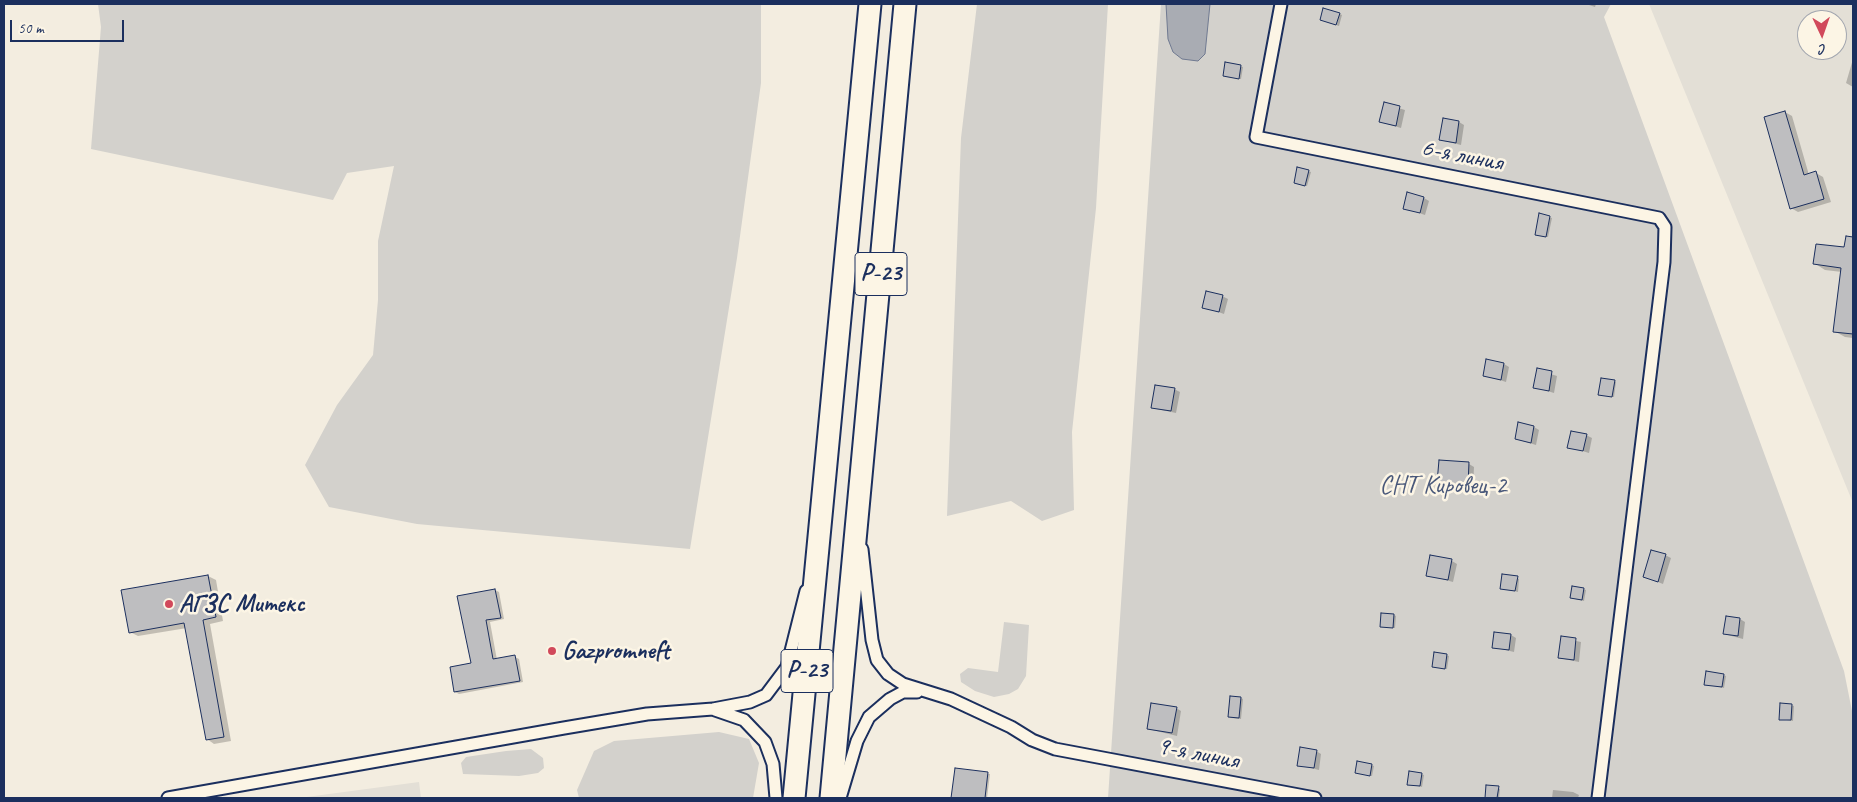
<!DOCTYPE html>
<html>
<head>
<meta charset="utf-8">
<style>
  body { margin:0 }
  #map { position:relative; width:1857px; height:802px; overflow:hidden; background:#f3ede0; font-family:Caveat,sans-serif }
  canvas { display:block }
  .frame { position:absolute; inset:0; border:5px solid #1b2f5e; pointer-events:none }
  .north { position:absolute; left:1797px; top:10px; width:50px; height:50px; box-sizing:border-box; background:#fcf5e5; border:1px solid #a2a6af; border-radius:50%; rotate:177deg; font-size:14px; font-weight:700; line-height:20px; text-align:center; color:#1b2f5e }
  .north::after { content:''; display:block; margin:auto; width:18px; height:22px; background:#d1495b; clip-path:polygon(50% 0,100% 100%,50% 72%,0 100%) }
  .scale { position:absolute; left:10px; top:20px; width:114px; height:22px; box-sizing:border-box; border:2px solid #1b2f5e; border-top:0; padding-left:6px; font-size:15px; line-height:18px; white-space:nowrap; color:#1b2f5e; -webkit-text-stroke:4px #fcf5e5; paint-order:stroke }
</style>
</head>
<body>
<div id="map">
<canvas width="1857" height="802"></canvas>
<div class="frame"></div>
<div class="north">С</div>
<div class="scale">50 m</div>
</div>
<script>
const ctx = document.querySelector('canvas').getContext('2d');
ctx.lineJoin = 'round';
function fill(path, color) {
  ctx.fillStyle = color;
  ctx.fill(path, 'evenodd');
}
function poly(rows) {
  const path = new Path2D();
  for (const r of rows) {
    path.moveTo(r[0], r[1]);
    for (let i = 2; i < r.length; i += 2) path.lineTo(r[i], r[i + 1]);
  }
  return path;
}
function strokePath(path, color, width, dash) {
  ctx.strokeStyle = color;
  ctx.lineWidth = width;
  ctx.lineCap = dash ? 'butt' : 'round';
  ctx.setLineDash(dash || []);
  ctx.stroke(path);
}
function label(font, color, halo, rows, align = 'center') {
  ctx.font = font + ' Caveat,sans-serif';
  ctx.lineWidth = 5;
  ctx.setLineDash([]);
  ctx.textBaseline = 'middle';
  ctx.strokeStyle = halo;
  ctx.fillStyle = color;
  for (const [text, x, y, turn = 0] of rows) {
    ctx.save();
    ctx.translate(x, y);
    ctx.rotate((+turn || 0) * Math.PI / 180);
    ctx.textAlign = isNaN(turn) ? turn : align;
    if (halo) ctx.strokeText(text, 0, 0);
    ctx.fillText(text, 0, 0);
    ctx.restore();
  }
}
const built = poly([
  [1649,4,1853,4,1853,503],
  [1807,20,1837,20,1837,50,1807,50],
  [419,782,421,798,299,798]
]);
const green = poly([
  [98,4,761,4,761,83,737,258,690,549,417,524,329,507,305,465,337,405,373,355,378,300,378,241,394,166,347,173,333,200,91,149,101,27],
  [977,4,1108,4,1096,208,1072,432,1074,510,1042,521,1011,501,947,516,961,138],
  [1161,4,1611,4,1604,17,1844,671,1853,716,1853,798,1108,798],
  [1004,622,1029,625,1026,676,1018,689,1009,694,994,697,975,691,961,682,960,674,968,668,998,672],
  [719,732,749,739,759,763,753,798,579,798,577,790,594,751,614,741],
  [531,749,543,758,544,768,538,773,519,776,463,774,461,763,466,757,506,751]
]);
const water = poly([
  [1166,4,1210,4,1205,54,1198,61,1182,59,1173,52,1168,39,1166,4]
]);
const shadow = poly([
  [1586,4,1596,4,1595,7],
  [1340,14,1342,15,1339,26,1321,20],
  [1853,59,1853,87,1846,83],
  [1226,63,1243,67,1241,79,1227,77],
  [1385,104,1405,110,1401,128,1380,122],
  [1785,112,1792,116,1809,175,1816,173,1823,177,1831,202,1798,212,1791,208],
  [1459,122,1464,125,1461,145,1440,140],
  [1298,168,1311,172,1307,186,1297,184],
  [1424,198,1429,201,1425,215,1404,208],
  [1540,215,1552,218,1548,237,1538,235],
  [1817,245,1853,250,1853,338,1845,337,1834,331,1842,272,1825,270,1814,263],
  [1222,296,1228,299,1224,314,1204,307],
  [1504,364,1509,367,1506,382,1484,375],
  [1538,370,1557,376,1554,393,1534,387],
  [1614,381,1616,382,1614,397,1600,395],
  [1174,389,1180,392,1176,413,1152,408],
  [1534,427,1539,430,1536,445,1516,439],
  [1586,435,1592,438,1589,453,1569,447],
  [1440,461,1469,464,1474,467,1473,488,1444,486,1439,483],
  [1665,555,1671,558,1663,584,1645,577],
  [1452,561,1457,564,1453,582,1427,575],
  [208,576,216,580,223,621,210,624,231,741,214,744,207,739,187,628,138,636,130,632],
  [1517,578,1519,579,1518,592,1504,589],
  [1583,589,1586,590,1584,601,1571,598],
  [495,590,499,592,504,619,490,622,497,660,515,657,519,659,523,682,459,694,455,692,472,664],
  [1394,615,1396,616,1395,628,1381,626],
  [1740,619,1745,622,1743,639,1724,634],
  [1511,635,1516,638,1514,652,1493,647],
  [1562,638,1581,642,1579,662,1559,658],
  [1446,655,1449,656,1447,669,1433,666],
  [1723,675,1726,676,1724,688,1706,684],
  [1241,698,1243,699,1241,719,1231,718,1229,716],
  [1791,705,1794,706,1793,721,1780,719],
  [1176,708,1181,711,1177,736,1148,729],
  [1316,751,1321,754,1319,770,1299,765],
  [1371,765,1374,766,1372,776,1357,773],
  [956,769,990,774,987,798,952,798],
  [1421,774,1424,775,1422,787,1408,784],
  [1487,786,1500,789,1499,798,1486,798],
  [1553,790,1573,792,1579,795,1578,798,1552,798]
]);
const building = poly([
  [1323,8,1340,13,1336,25,1320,20,1323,8],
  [1225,62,1241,65,1239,79,1223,76,1225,62],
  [1384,102,1400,106,1396,126,1379,122,1384,102],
  [1785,111,1804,175,1816,171,1824,199,1790,209,1764,117,1785,111],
  [1443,118,1459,121,1456,143,1439,140,1443,118],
  [1297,167,1309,170,1305,186,1294,183,1297,167],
  [1407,192,1424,197,1420,213,1403,209,1407,192],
  [1539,213,1550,216,1546,237,1535,235,1539,213],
  [1846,236,1853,237,1853,334,1833,332,1841,268,1813,264,1816,244,1844,247,1846,236],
  [1206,291,1223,295,1219,312,1202,308,1206,291],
  [1486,359,1504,363,1501,380,1483,376,1486,359],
  [1537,368,1552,371,1549,391,1533,388,1537,368],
  [1601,378,1615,380,1612,397,1598,395,1601,378],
  [1155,385,1175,388,1171,411,1151,408,1155,385],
  [1518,422,1534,426,1531,443,1515,439,1518,422],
  [1571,431,1587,434,1583,451,1567,448,1571,431],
  [1439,460,1469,462,1468,486,1437,483,1439,460],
  [1651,550,1666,554,1658,582,1643,577,1651,550],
  [1430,555,1452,559,1448,580,1426,576,1430,555],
  [1502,574,1518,576,1515,591,1500,589,1502,574],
  [208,575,216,617,203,620,224,737,206,740,184,623,129,633,121,590,208,575],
  [1572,586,1584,588,1582,600,1570,598,1572,586],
  [495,589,501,618,486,620,493,659,515,655,520,681,454,692,450,667,471,663,457,596,495,589],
  [1381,613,1394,614,1393,628,1380,627,1381,613],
  [1726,616,1740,618,1738,636,1723,634,1726,616],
  [1494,632,1511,634,1509,650,1492,648,1494,632],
  [1561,636,1576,638,1574,660,1558,658,1561,636],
  [1434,652,1447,654,1445,669,1432,667,1434,652],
  [1706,671,1724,674,1722,687,1704,685,1706,671],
  [1230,696,1241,697,1239,718,1228,717,1230,696],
  [1151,703,1177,707,1172,733,1147,729,1151,703],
  [1780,703,1792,704,1791,720,1779,720,1780,703],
  [1300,747,1317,750,1314,768,1297,766,1300,747],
  [1357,761,1372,764,1370,776,1355,773,1357,761],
  [955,768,988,772,985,798,951,798,955,768],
  [1409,771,1422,773,1420,786,1407,785,1409,771],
  [1486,785,1499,786,1497,798,1485,798,1486,785]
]);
const street = poly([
  [1281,4,1256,137,1659,218,1665,227,1664,262,1598,798],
  [862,549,872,640,877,660,888,674,903,684,951,699,1011,727,1032,740,1055,749,1315,798],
  [715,710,744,720,765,742,773,764,776,798],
  [168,798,564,728,647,714,713,709,750,702,766,695,787,667,806,591],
  [840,798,857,741,869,717,890,699,903,692,917,692]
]);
const highway = poly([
  [794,798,870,4],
  [831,798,905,4]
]);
const markers = [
  [169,604,5,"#d1495b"],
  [552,651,5,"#d1495b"]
];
const shields = [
  [881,274,52],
  [807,671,52]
];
const shieldNames = [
  ["Р-23",881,274],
  ["Р-23",807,671]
];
const streetNames = [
  ["6-я линия",1462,156,11],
  ["9-я линия",1198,754,11]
];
const parkNames = [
  ["СНТ Кировец-2",1443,486]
];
const poiNames = [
  ["АГЗС Митекс",179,604],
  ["Gazpromneft",562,651]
];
fill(built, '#e3dfd6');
fill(green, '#d3d1cc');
fill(water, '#a9acb3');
strokePath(water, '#707a91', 1);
fill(shadow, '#0003');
fill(building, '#bebec0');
strokePath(building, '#1b2f5e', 1);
strokePath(street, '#1b2f5e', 15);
strokePath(highway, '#1b2f5e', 25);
strokePath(street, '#fcf5e5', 11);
strokePath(highway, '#fcf5e5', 21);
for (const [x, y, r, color] of markers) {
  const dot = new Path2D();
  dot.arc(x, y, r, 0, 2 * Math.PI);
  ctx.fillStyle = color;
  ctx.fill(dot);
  strokePath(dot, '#fcf5e5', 2);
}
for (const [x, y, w] of shields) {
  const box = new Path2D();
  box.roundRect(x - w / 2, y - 21.5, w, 43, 4);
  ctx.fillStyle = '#fcf5e5';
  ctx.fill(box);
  strokePath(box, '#1b2f5e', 1);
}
label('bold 24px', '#1b2f5e', null, shieldNames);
label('25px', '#1b2f5e', '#fcf5e5', streetNames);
label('25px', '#49587a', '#fcf5e5', parkNames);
label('bold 25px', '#1b2f5e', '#fcf5e5', poiNames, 'left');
</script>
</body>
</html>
